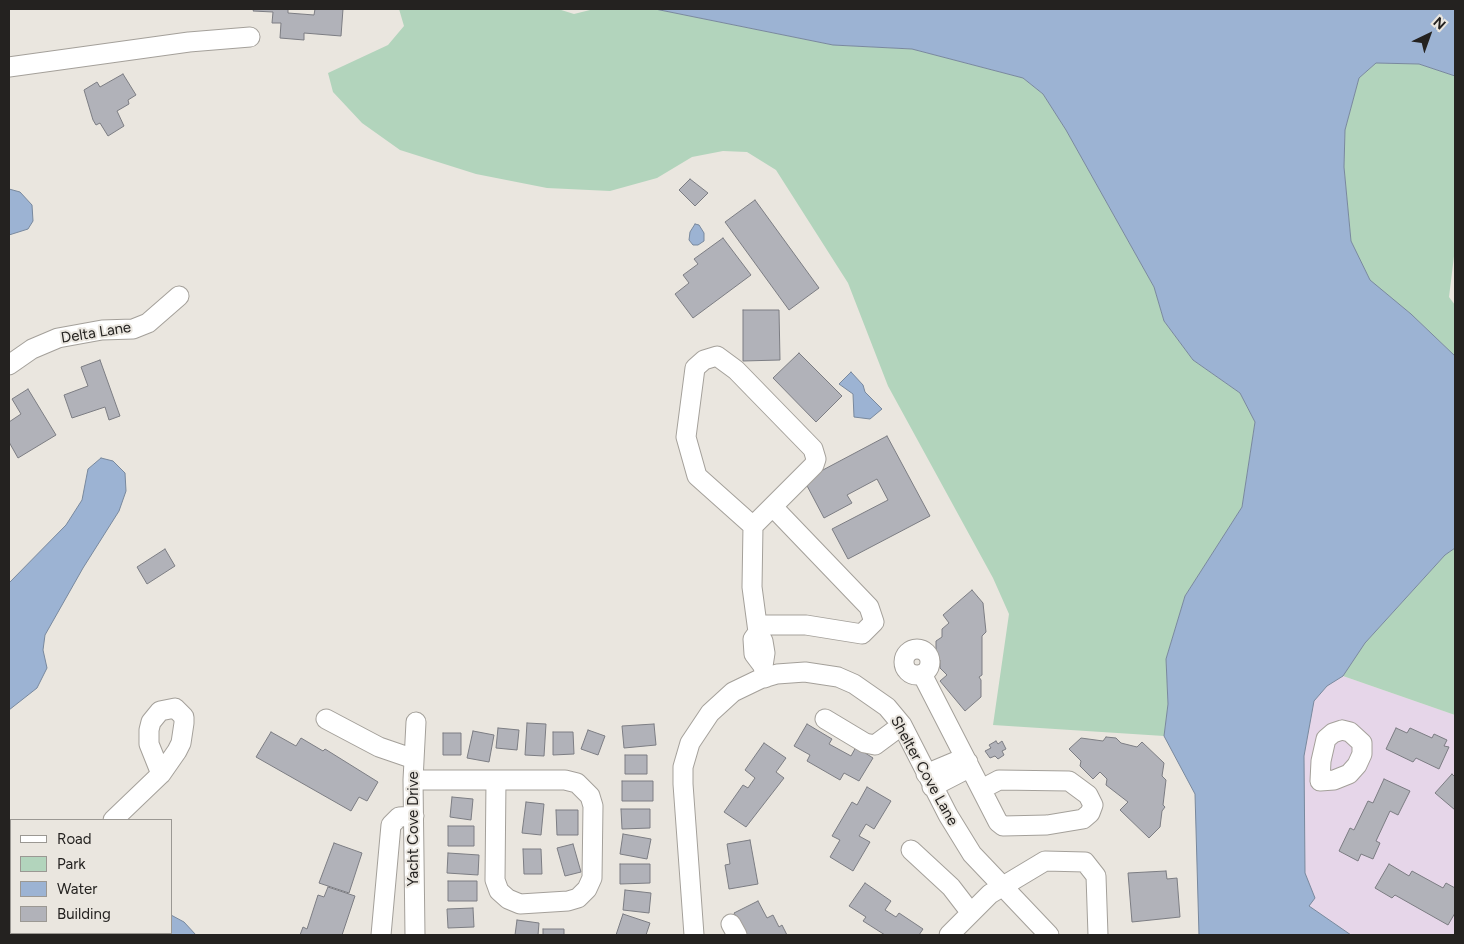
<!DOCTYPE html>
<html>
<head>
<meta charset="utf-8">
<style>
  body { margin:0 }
  #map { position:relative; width:1464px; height:944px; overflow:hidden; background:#eae6df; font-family:Figtree,sans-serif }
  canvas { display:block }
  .frame { position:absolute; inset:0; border:10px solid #242220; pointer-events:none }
  .legend { position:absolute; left:10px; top:819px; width:162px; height:115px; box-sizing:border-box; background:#eae6df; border:1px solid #9b9893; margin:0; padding:6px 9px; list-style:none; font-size:15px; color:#242220 }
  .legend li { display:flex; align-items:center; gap:10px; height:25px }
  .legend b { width:25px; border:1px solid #9b9893 }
  .north { position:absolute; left:1404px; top:10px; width:50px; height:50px; -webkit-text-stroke:4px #eae6df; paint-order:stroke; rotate:42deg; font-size:14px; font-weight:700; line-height:20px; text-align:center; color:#242220 }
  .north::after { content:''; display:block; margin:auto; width:18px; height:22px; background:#242220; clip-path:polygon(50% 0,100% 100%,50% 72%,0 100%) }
</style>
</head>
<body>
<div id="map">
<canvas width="1464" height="944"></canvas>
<div class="frame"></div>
<ul class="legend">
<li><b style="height:6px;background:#fff"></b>Road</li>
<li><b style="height:14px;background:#b2d4bc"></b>Park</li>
<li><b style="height:14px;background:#9cb3d3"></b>Water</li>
<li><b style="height:14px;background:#b1b2b9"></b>Building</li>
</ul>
<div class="north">N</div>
</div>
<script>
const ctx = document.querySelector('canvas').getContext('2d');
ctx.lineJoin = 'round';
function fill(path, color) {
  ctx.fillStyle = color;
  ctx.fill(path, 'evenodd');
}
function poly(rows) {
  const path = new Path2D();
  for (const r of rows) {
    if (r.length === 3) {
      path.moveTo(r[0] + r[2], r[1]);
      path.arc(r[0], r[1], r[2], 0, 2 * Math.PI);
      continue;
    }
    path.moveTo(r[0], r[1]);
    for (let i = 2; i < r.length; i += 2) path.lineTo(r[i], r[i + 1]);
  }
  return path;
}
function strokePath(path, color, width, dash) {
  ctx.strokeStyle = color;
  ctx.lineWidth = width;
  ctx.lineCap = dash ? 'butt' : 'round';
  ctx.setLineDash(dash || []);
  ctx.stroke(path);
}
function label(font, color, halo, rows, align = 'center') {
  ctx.font = font + ' Figtree,sans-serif';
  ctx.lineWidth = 4;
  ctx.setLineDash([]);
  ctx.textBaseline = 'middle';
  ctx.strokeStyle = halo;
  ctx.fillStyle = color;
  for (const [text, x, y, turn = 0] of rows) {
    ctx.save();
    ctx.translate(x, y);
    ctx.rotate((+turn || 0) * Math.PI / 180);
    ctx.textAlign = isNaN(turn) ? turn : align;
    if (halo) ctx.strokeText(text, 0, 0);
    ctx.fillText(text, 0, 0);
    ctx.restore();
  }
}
const commercial = poly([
  [1343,676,1455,715,1455,935,1351,935,1309,906,1305,873,1304,756,1314,701,1327,686]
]);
const green = poly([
  [399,9,558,9,574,14,594,9,655,9,833,45,912,49,1023,78,1043,94,1066,130,1154,287,1164,321,1193,360,1240,393,1255,422,1242,507,1185,596,1166,659,1168,704,1164,736,993,725,1009,614,993,578,888,386,848,283,776,170,747,152,723,151,692,157,657,178,610,191,547,188,476,174,400,150,362,123,333,92,328,73,388,45,404,26],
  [1376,63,1419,64,1455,76,1455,248,1449,297,1455,305,1455,356,1411,314,1370,281,1351,241,1344,167,1345,130,1359,78],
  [1455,548,1455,715,1343,676,1365,643,1445,555]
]);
const water = poly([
  [655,9,1455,9,1455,76,1419,64,1376,63,1359,78,1345,130,1344,167,1351,241,1370,280,1411,314,1455,356,1455,548,1445,555,1365,643,1343,676,1327,686,1314,701,1304,756,1305,873,1315,898,1309,906,1351,935,1199,935,1195,794,1164,736,1168,704,1166,659,1185,596,1242,507,1255,422,1240,393,1193,360,1164,321,1154,287,1066,130,1043,94,1023,78,912,49,833,45,655,9],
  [9,189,20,192,32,205,33,221,28,229,9,235,9,189],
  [695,224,699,225,704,233,704,241,698,245,693,245,689,240,690,232,695,224],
  [851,372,863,385,865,392,882,409,870,419,854,417,853,394,839,384,851,372],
  [101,458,113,461,125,473,126,491,119,511,83,568,45,635,43,650,47,668,37,688,9,710,9,583,66,525,82,500,88,469,101,458],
  [171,915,184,922,196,935,9,935,9,916,11,916,11,933,171,933,171,915]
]);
const building = poly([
  [254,9,288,9,288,13,314,15,315,9,343,9,341,36,304,33,304,40,280,38,281,23,272,23,273,12,253,11,254,9],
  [123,74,136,95,128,100,129,104,117,111,124,126,108,136,100,123,96,125,93,120,84,90,97,82,100,87,123,74],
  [690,179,708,193,695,206,679,190,690,179],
  [755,200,819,288,789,310,725,222,755,200],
  [723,238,751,275,693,318,675,294,689,283,683,275,698,264,694,259,723,238],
  [743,310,779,310,780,360,743,361,743,310],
  [799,353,842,396,816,422,773,378,799,353],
  [100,360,120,416,109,420,105,407,72,418,64,395,88,386,81,367,100,360],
  [28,389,56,435,18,458,9,442,9,422,21,414,12,399,28,389],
  [887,436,930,516,848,559,832,529,888,500,877,479,847,495,852,503,824,518,804,480,887,436],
  [165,549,175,566,147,584,137,567,165,549],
  [972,590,983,603,986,632,982,636,982,675,979,677,981,680,981,697,965,711,940,681,947,675,940,668,940,660,936,656,936,641,942,637,942,629,949,623,943,615,972,590],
  [527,723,546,724,544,756,525,755,527,723],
  [654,724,656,745,624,748,622,726,654,724],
  [807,724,832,739,829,744,851,756,856,747,873,758,859,781,844,773,840,780,807,761,810,755,794,746,807,724],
  [498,728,519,730,517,750,496,748,498,728],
  [1396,728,1407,733,1410,728,1432,738,1434,734,1447,740,1444,746,1449,747,1439,769,1416,758,1413,762,1386,749,1396,728],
  [588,730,605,736,598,755,581,749,588,730],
  [473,731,494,735,489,762,467,758,473,731],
  [271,732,296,746,301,738,323,751,325,749,378,782,367,801,359,797,351,811,256,757,271,732],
  [553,732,573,732,574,754,553,755,553,732],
  [443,733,461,733,461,755,443,755,443,733],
  [1106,737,1116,738,1121,743,1137,747,1142,742,1164,763,1162,776,1166,780,1163,805,1165,807,1162,811,1160,827,1149,838,1120,810,1128,802,1106,785,1107,779,1100,772,1093,779,1080,766,1081,761,1069,749,1081,738,1103,741,1106,737],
  [996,741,998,744,1002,741,1006,749,1002,751,1004,755,998,759,995,756,990,758,985,751,991,748,989,745,996,741],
  [764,743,786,758,776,772,784,778,746,827,724,812,743,785,748,788,755,778,745,770,764,743],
  [625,755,647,755,647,774,625,774,625,755],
  [1452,774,1455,777,1455,810,1435,793,1452,774],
  [1384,779,1410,791,1398,815,1390,811,1376,841,1380,843,1373,859,1361,854,1358,861,1339,851,1350,828,1354,830,1368,801,1373,803,1384,779],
  [622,781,653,781,653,801,622,801,622,781],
  [867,787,891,801,874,829,866,824,859,836,870,842,853,871,830,857,840,840,832,836,852,802,857,805,867,787],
  [452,797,473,799,471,820,450,817,452,797],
  [526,802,544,804,541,835,522,833,526,802],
  [621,809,650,809,650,828,622,829,621,809],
  [556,810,578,810,578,835,557,835,556,810],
  [448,826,474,826,474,846,448,846,448,826],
  [623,834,651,839,647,859,620,854,623,834],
  [750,840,758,884,729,889,725,865,730,864,727,844,750,840],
  [334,843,362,853,349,893,319,883,334,843],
  [573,844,581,872,565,876,557,848,573,844],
  [523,849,541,849,542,874,524,874,523,849],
  [448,853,479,855,478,875,447,873,448,853],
  [620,864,650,864,650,883,620,884,620,864],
  [1389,864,1409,876,1412,871,1443,888,1446,883,1455,888,1455,913,1448,925,1395,895,1392,898,1375,888,1389,864],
  [1166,871,1167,879,1177,878,1180,917,1132,922,1128,873,1166,871],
  [448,881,477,881,477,901,448,901,448,881],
  [865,883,891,901,885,910,896,917,899,913,923,929,919,935,885,935,863,921,866,917,849,906,865,883],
  [328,887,355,896,342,935,300,935,303,927,307,929,318,895,324,897,328,887],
  [625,890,651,893,649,913,623,910,625,890],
  [758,901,767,918,773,915,779,927,782,925,787,935,746,935,734,913,758,901],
  [473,908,474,927,448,928,447,909,473,908],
  [623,914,650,923,646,935,616,935,623,914],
  [517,920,539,923,538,935,515,935,517,920],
  [543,929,564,929,564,935,543,935,543,929]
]);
const minor = poly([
  [9,67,189,42,250,37],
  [9,365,32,349,58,338,102,330,133,329,148,323,179,296],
  [753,526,697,476,686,437,695,368,704,360,717,356,736,370,813,449,816,459,814,465,753,526,752,587,758,632],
  [757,625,806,625,862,634,874,622,869,607,773,507],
  [917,662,13],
  [763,666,754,654,753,639,758,632,763,641,765,653,763,666,765,678],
  [922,674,998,822,1003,826,1047,825,1083,819,1090,813,1093,805,1088,795,1069,781,999,780,982,789],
  [326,719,379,747,414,759],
  [825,719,865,743,875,745,902,725],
  [1342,730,1350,732,1362,743,1362,754,1357,765,1349,774,1334,780,1320,781,1321,761,1326,739,1333,733,1342,730],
  [926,774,957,761,968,762,963,771,932,787],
  [413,780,565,780,577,783,590,796,593,806,592,878,587,889,578,898,568,901,520,904,508,899,499,891,495,880,496,780],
  [113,820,161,774,177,751,181,743,184,723,184,717,175,708,160,711,151,722,149,730,149,744,161,774],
  [9,850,11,850],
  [911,850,951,887,971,913],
  [731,924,737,935],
  [381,935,391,825,399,817,414,816],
  [415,935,413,780,416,722],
  [694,935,683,784,683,767,690,743,710,713,733,692,760,679,777,674,805,672,838,677,854,684,887,707,902,725,948,815,972,854,1049,935],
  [949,935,990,894,1045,861,1085,862,1096,876,1098,935]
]);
const streetNames = [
  ["Delta Lane",96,333,-9],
  ["Shelter Cove Lane",924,771,61],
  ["Yacht Cove Drive",414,829,-90]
];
fill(commercial, '#e6d6e9');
fill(green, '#b2d4bc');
fill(water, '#9cb3d3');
strokePath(water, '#78889d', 1);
fill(building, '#b1b2b9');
strokePath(building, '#7c7d83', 1);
strokePath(minor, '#a4a09a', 21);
strokePath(minor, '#fff', 19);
label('15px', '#242220', '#eae6df', streetNames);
</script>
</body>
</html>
